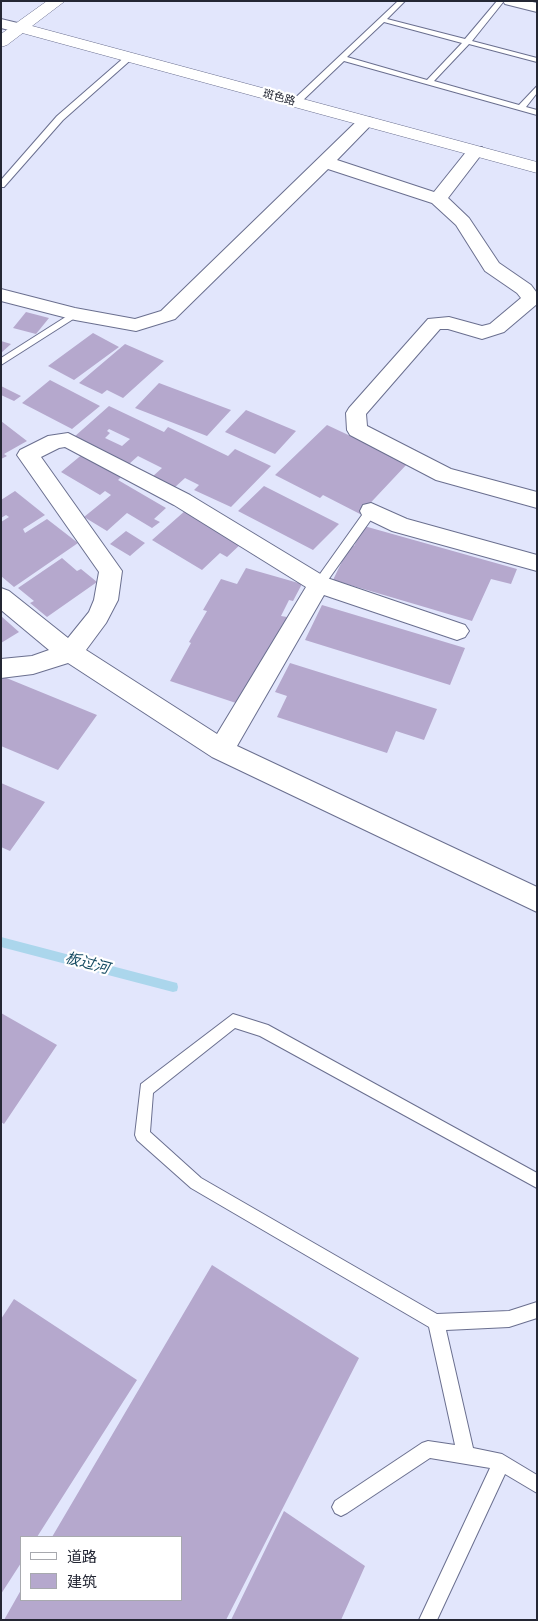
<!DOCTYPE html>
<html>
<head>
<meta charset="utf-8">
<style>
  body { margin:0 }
  #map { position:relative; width:538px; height:1621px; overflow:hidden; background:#e2e6fc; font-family:"Varela Round","Noto Sans SC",sans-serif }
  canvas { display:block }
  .frame { position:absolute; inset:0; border:2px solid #242734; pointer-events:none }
  .legend { position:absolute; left:20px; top:1536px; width:162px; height:65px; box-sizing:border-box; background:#fff; border:1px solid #a7a9ae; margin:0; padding:6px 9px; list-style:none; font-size:15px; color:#242734 }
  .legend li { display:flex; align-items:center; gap:10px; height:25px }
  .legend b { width:25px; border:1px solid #a7a9ae }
</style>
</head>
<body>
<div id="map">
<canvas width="538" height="1621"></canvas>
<div class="frame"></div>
<ul class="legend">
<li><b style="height:6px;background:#fff"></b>道路</li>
<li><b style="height:14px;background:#b5a8cd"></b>建筑</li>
</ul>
</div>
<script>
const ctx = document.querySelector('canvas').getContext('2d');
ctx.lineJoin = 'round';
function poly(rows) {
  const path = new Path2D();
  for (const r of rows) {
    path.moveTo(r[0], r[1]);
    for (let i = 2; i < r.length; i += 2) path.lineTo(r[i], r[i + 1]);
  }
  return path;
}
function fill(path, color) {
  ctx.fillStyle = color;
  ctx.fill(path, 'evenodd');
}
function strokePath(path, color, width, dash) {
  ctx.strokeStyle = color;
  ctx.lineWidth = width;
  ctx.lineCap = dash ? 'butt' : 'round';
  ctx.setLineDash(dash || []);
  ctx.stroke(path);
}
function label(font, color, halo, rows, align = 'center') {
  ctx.font = font + ' "Varela Round","Noto Sans SC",sans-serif';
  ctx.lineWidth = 4.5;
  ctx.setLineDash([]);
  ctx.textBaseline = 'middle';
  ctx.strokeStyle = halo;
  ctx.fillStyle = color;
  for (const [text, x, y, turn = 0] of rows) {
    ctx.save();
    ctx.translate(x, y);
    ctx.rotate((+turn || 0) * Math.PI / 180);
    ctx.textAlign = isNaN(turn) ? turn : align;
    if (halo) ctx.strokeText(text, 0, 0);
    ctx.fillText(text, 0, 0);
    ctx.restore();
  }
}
const stream = poly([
  [1,937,173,982,177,983,178,987,177,991,173,992,1,947,1,937]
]);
const building = poly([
  [26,312,49,318,36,334,13,328],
  [93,333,119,347,74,380,48,366],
  [1,341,11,344,1,353],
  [125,344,164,361,123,398,107,390,102,394,79,383],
  [50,380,100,406,72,429,22,403],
  [159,383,231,410,207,436,135,408],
  [1,386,21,396,14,401,1,395],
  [109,406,164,432,168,427,228,456,235,449,271,466,231,507,194,490,199,485,185,478,174,488,152,477,162,468,138,456,129,464,74,437],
  [109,429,130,439,122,446,105,438,110,433,107,431],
  [246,410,296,431,275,454,225,432],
  [1,421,27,441,4,454,7,456,1,459],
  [327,425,408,463,360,514,323,495,320,498,275,475],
  [84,453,123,475,118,480,166,508,154,519,160,522,152,528,127,513,107,531,84,517,111,495,105,491,100,495,61,472],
  [264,486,339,524,313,550,238,511],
  [15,491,45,515,23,529,25,533,47,519,78,543,14,587,1,576,1,522,9,517,6,515,1,518,1,500],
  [186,510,243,542,227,557,220,553,202,570,152,540],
  [364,526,517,569,511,584,491,579,472,621,333,580,350,545,354,546],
  [126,531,145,543,130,556,110,544],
  [62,558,77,571,81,569,97,582,47,617,30,603,34,601,18,588],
  [246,568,302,584,293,601,289,600,281,616,287,617,251,686,239,704,170,681,191,643,189,642,207,611,203,610,221,579,237,584],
  [322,605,465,648,450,685,305,640],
  [1,616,19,632,1,643],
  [290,663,437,709,424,740,396,731,387,753,277,717,287,696,275,692],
  [4,677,97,715,58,770,1,746,1,680],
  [1,783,45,802,10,851,1,847],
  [1,1013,57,1045,4,1124,1,1122],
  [212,1265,359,1358,226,1620,4,1620,21,1590,21,1600,181,1600,181,1537,52,1537],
  [14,1299,137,1380,37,1537,21,1537,21,1563,1,1594,1,1319],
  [284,1511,365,1566,341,1620,231,1620]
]);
const service = poly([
  [398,1,405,1,387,19,465,39,497,1,504,1,472,41,537,58,537,62,469,44,434,81,519,105,537,86,537,93,526,107,537,110,537,115,344,61,299,104,293,104,293,100,398,1],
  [384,22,462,43,427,80,347,57,384,22],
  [127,55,134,57,63,120,4,187,1,187,1,180,57,116,127,55],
  [75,311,78,312,78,316,1,365,1,358,75,311],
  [371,507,376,511,375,514,323,587,315,587,314,584,315,581,367,508,371,507],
  [233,1014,268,1025,537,1173,537,1188,260,1036,235,1028,153,1093,150,1132,201,1178,437,1314,509,1311,537,1302,537,1318,509,1327,446,1330,473,1448,502,1454,537,1475,537,1493,505,1474,437,1620,419,1620,490,1468,430,1458,347,1513,341,1516,335,1513,332,1507,335,1501,422,1443,428,1441,455,1445,429,1327,191,1188,137,1140,135,1135,141,1084,233,1014]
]);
const minor = poly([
  [503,1,528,1,537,3,537,12,505,4,503,1],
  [1,19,26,25,29,28,26,31,21,33,1,28,1,19],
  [366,117,372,118,374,122,337,160,434,192,470,147,482,147,484,151,448,198,469,218,499,263,531,285,537,293,537,304,504,332,482,339,448,329,440,329,366,414,367,426,451,469,537,492,537,508,436,480,350,435,347,430,346,413,349,408,428,319,449,317,482,326,490,324,521,298,517,293,485,271,456,225,432,203,328,169,175,319,136,331,75,320,1,301,1,289,75,308,135,319,161,311,360,118,366,117],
  [68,433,190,495,327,578,465,625,469,631,465,637,457,640,324,595,237,746,537,887,537,912,212,757,68,663,33,674,1,678,1,659,32,656,49,650,1,610,1,588,9,591,68,638,89,612,94,600,99,572,17,455,20,450,48,436,68,433],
  [65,447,174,505,306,587,217,734,86,650,106,623,118,600,122,571,41,457,59,448,65,447],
  [371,503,407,519,537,555,537,571,392,531,363,517,360,511,363,505,371,503]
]);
const tertiary = poly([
  [21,23,537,162,537,173,15,31,13,28,15,25,21,23]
]);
const secondary = poly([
  [47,1,65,1,7,45,1,47,1,34,47,1]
]);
const farStreetnames = [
  ["斑色路",279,98,15]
];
const waterNames = [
  ["板过河",87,964,15]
];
fill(stream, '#abd6ec');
fill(building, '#b5a8cd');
strokePath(service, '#6a6f8f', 2);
strokePath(minor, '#6a6f8f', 2);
strokePath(tertiary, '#6a6f8f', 1);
strokePath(secondary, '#6a6f8f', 1);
fill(service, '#fff');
fill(minor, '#fff');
fill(tertiary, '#fff');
fill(secondary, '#fff');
label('11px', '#242734', '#fff', farStreetnames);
label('italic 15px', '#154b62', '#fff', waterNames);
</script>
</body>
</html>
